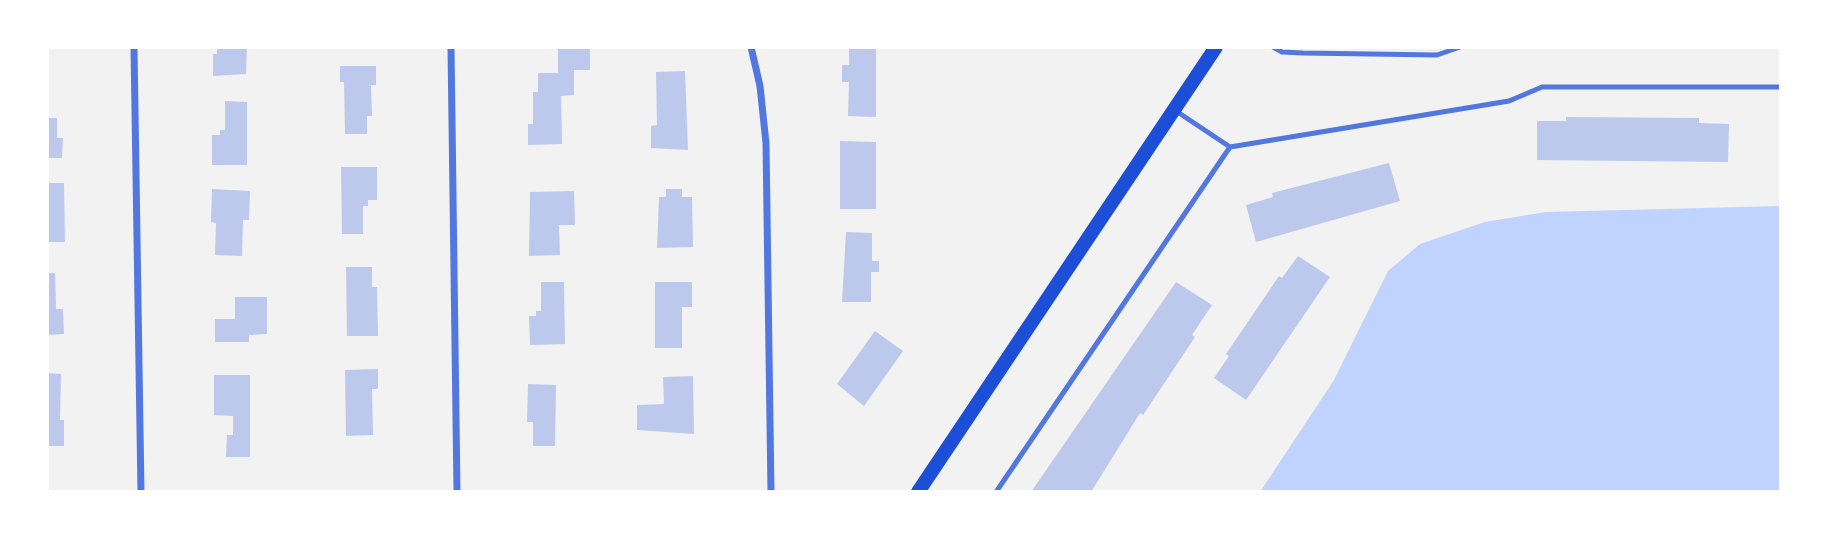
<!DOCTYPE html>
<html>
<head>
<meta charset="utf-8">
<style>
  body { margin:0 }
  #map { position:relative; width:1828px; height:539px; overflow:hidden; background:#f2f2f2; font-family:Cabin,sans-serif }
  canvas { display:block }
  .frame { position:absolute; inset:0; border:49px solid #fff; pointer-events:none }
</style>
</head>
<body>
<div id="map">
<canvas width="1828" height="539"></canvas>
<div class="frame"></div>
</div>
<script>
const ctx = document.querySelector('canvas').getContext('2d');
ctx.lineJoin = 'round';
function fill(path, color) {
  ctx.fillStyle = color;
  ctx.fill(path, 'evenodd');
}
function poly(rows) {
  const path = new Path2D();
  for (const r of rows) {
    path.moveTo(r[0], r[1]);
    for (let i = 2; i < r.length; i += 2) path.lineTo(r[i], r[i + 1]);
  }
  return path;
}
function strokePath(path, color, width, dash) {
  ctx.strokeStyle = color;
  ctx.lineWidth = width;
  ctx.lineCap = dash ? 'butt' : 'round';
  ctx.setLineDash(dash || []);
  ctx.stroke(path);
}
const water = poly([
  [1781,206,1781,492,1260,492,1334,380,1388,271,1420,244,1485,222,1546,212]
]);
const building = poly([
  [217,47,247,47,246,74,213,76,213,54,217,54],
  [558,47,590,47,590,70,574,70,574,95,561,96,562,144,528,145,528,124,533,124,533,92,538,92,538,73,558,73],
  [849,47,876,48,876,117,848,116,849,82,842,82,842,65,849,65],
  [340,66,376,66,376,85,371,85,372,116,367,116,367,134,345,134,344,82,340,82],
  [685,71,688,150,651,148,651,126,657,125,656,72],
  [225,101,247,102,247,165,212,165,212,135,220,135,220,130,225,130],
  [1566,117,1699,118,1699,123,1729,124,1728,162,1537,160,1537,121,1566,121],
  [47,118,57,118,57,138,63,138,62,158,47,158],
  [840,141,876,142,876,209,840,209],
  [1389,163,1400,201,1256,242,1246,205,1273,197,1272,193],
  [341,167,377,167,377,200,368,200,368,206,363,206,363,234,342,234],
  [47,183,64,183,65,242,47,242],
  [212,189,250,191,249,220,243,220,242,256,215,255,216,223,211,222],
  [666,189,682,189,682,197,692,197,693,247,657,248,659,197,666,197],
  [574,191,575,225,559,225,560,255,529,256,530,192],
  [846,232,872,233,872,261,879,261,879,272,871,272,871,302,842,302],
  [1298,256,1330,277,1246,400,1214,378,1229,356,1226,354,1279,276,1282,278],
  [346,267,372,267,372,287,377,287,378,336,347,336],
  [47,273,55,273,56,309,63,309,64,334,47,335],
  [541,282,564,282,565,344,530,345,529,316,536,316,536,311,541,311],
  [655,282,692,282,692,307,682,307,682,348,655,348],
  [1176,282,1212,305,1192,335,1195,337,1143,415,1140,413,1091,492,1031,492],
  [235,297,267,297,267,334,249,335,249,342,215,342,215,319,235,319],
  [875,331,903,351,864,406,837,384],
  [378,369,378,389,372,389,373,435,346,436,345,370],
  [47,373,61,374,60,420,64,420,64,446,47,446],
  [214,375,250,375,250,457,226,457,227,435,233,435,233,416,214,415],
  [693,376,694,434,637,430,637,405,664,404,663,377],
  [528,384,556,385,555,446,533,446,533,422,527,422]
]);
const service = poly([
  [1273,47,1282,52,1303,53,1437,55,1460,47],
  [1176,111,1230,147],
  [1230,147,1509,101,1542,87,1781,87],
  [996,492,1230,147]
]);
const minor = poly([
  [134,47,141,492],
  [451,47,457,492],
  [751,47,760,86,766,143,771,492]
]);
const secondary = poly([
  [918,492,1216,47]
]);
fill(water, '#bfd3fe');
fill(building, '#bdc9ec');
strokePath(service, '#5277de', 5);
strokePath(minor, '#5277de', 7);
strokePath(secondary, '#1d4ed8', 14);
</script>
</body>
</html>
